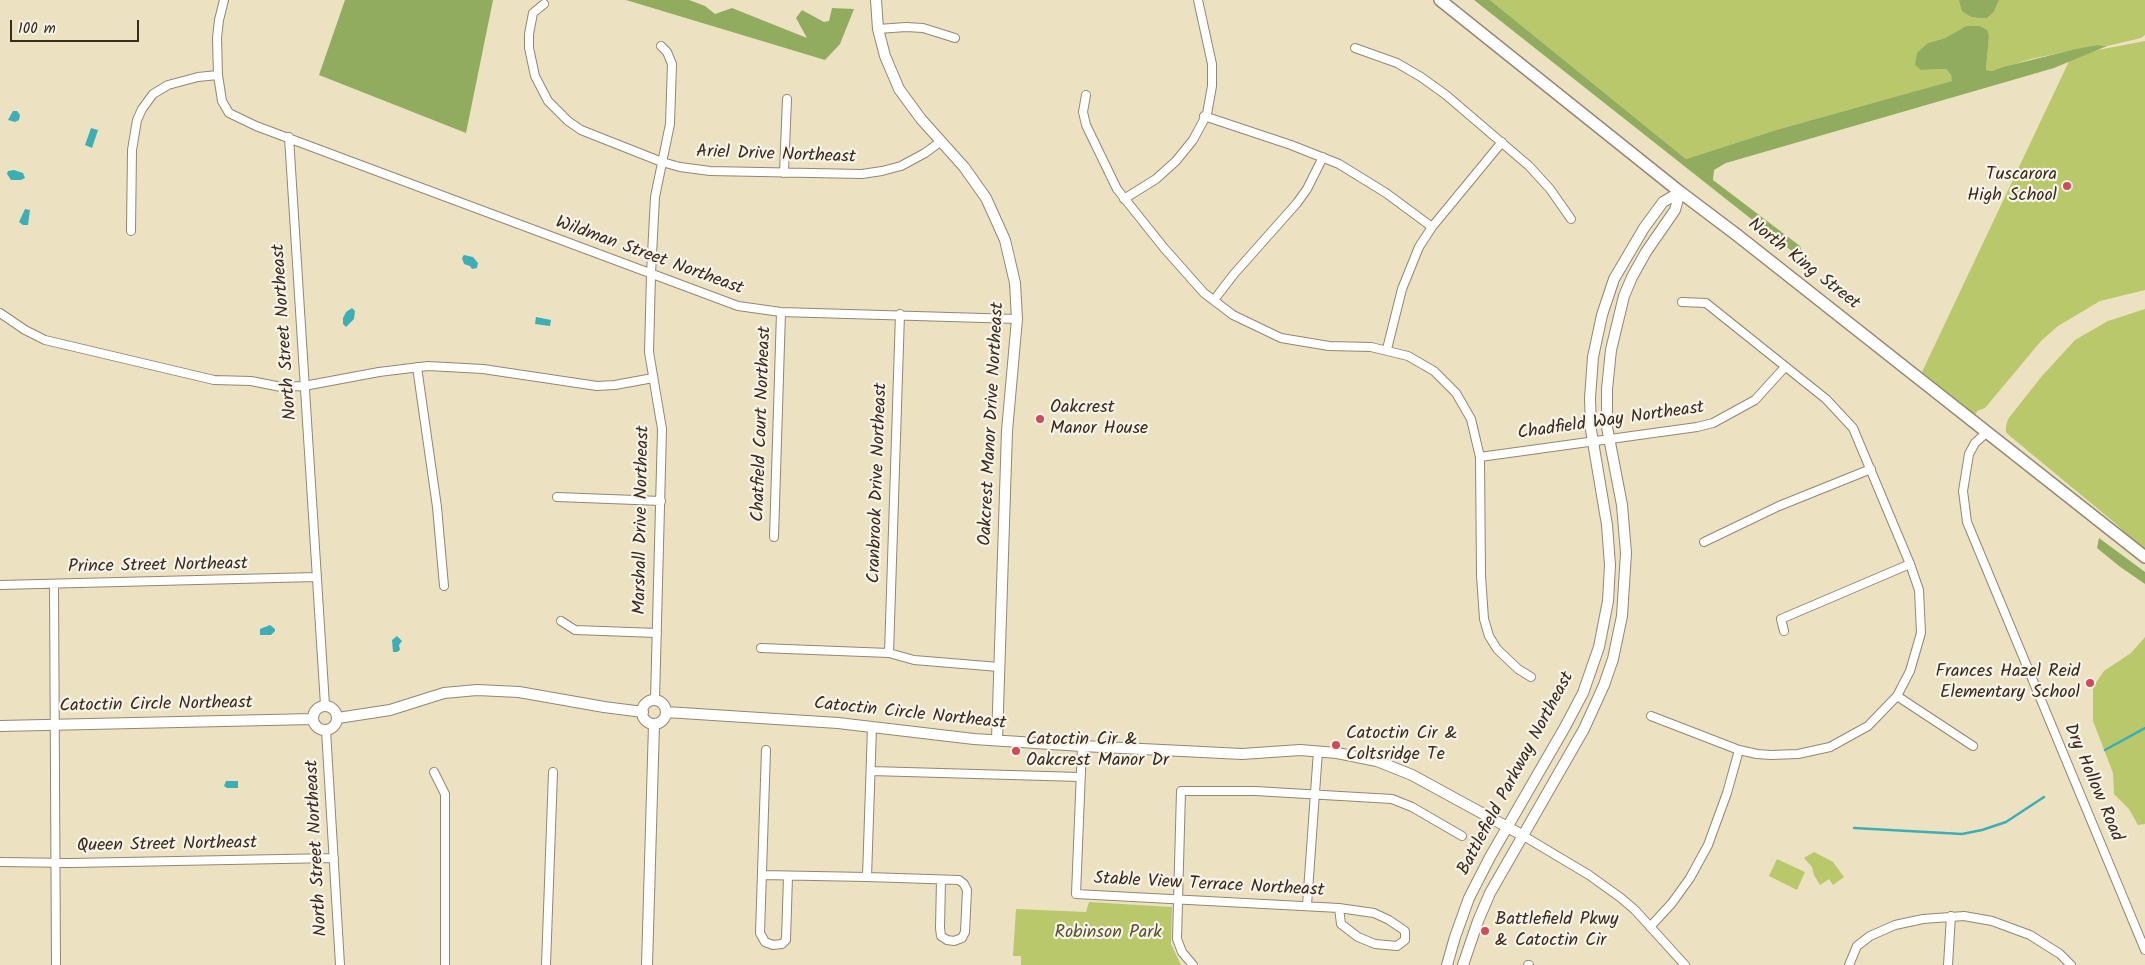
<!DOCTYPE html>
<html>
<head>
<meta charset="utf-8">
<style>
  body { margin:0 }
  #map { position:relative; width:2145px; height:965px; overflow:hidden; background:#ece2c2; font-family:Kalam,sans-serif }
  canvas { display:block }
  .scale { position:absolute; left:10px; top:20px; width:129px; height:22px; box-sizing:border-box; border:2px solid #3b2a1e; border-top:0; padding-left:6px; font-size:15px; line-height:18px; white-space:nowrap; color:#3b2a1e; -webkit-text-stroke:4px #f7f3e8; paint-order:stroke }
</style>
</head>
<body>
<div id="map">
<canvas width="2145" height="965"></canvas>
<div class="scale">100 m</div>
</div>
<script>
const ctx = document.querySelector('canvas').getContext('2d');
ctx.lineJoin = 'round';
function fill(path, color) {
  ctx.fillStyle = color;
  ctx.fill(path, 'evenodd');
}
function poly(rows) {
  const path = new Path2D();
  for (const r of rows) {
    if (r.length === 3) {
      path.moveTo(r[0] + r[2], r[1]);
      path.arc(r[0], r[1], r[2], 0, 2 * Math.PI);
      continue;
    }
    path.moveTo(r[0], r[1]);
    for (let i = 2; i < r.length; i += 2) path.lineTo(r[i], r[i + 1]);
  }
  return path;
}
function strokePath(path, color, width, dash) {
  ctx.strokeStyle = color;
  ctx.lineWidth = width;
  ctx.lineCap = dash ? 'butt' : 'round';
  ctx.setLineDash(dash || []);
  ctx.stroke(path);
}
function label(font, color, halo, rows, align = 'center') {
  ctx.font = font + ' Kalam,sans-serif';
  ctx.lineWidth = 4.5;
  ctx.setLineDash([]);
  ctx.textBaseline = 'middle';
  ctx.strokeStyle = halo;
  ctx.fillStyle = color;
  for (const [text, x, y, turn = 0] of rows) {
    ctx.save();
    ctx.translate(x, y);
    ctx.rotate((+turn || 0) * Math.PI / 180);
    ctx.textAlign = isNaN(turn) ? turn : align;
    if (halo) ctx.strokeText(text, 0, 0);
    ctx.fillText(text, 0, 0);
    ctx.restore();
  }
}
const green = poly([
  [1490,0,1959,0,1970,17,1978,18,1987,18,1994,12,1999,0,2145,0,2145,35,2141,38,2107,46,2097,45,2031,59,1992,71,1986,70,1989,36,1966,26,1945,38,1928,43,1921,70,1946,69,1951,75,1953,81,1776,130,1686,159],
  [2145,41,2145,290,2100,301,2058,326,2041,341,1985,408,1977,411,1976,414,1971,412,1922,372,2072,55],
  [2145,309,2145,552,2115,523,2010,436,2006,432,2006,426,2008,419,2042,376,2075,340,2108,321],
  [2145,637,2145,824,2138,825,2129,809,2114,794,2113,773,2093,721,2093,687,2104,671,2131,653],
  [1814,852,1833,862,1844,877,1833,885,1829,879,1820,885,1814,875,1812,867,1804,858],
  [1777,859,1805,872,1797,890,1769,876],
  [1089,902,1172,907,1171,944,1181,965,1021,965,1021,956,1013,956,1016,909,1086,912]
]);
const forest = poly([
  [345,0,493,0,466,133,319,75],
  [626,0,689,0,705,6,715,14,732,8,807,38,796,18,802,10,824,22,829,21,832,8,854,9,840,44,825,60],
  [1474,0,1490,0,1686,159,1776,130,1952,81,1951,75,1946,69,1921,70,1915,65,1917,53,1928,43,1945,38,1966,26,1980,26,1987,30,1989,36,1986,70,1992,71,2003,67,2076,49,2097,45,2107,46,2054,68,1726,163,1714,170,1713,180,1800,246,1802,251,1798,254,1793,252],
  [1959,0,1999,0,1994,12,1987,18,1978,18,1971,17,1962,11],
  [2099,538,2145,572,2145,584,2119,566,2097,548]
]);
const water = poly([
  [13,111,17,111,20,115,19,120,15,122,8,120],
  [91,128,98,130,92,148,85,145],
  [14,170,23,173,25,178,21,180,11,180,7,174,8,171],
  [25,209,30,210,28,225,23,225,19,222],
  [464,255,473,257,478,263,477,268,472,269,470,266,464,264,462,258],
  [352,308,355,311,354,319,346,327,343,324,343,318,346,312],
  [536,317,551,320,550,326,535,324],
  [270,625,275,629,275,631,271,635,260,635,260,629],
  [397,636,402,641,399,645,400,650,397,652,393,652,392,640],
  [226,781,238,781,238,788,227,788,224,786]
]);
const stream = poly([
  [2105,750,2145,728],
  [1854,828,1962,834,1982,830,2006,822,2044,797]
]);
const street = poly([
  [224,0,219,20,217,38,218,75,222,101,229,113,256,126,738,306,781,312,1017,319],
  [544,4,533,13,529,34,529,48,535,76,548,101,568,121,581,130,662,162,680,167,710,171,862,174,882,171,901,166,925,153,940,142],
  [878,29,906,27,923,28,955,38],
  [1355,48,1397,63,1421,77,1446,95,1529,166,1550,189,1571,219],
  [1086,95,1083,112,1086,125,1117,189,1164,248,1204,293,1233,315,1281,338,1329,346,1371,347,1408,356,1434,371,1456,393,1471,419,1480,457,1481,576,1484,619,1489,636,1497,649,1518,669,1531,677],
  [1204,116,1291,145,1339,164,1386,193,1432,227],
  [289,137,325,705],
  [784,173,787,99],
  [1124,199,1156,179,1176,161,1193,140,1207,114,1212,86,1212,64,1198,0],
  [131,231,132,150,137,120,142,109,153,94,168,85,198,77,218,75],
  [1214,300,1234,274,1297,203,1307,189,1323,157],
  [0,313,25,330,45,340,214,380,251,381,281,387,304,386,379,372,428,366,483,369,597,386,615,385,653,378],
  [1387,349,1402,289,1419,247,1432,227,1502,142],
  [417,367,437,507,444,586],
  [1986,433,1975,443,1969,454,1963,491,1967,522,2145,950],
  [1480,457,1697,427,1713,423,1755,400,1785,367],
  [557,497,661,501],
  [774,537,781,312],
  [1704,542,1779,506,1871,469],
  [54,584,56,965],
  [0,585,316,577],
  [561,621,575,630,657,633],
  [1784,631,1781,619,1910,564],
  [761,648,889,653,914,660,999,667],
  [889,653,900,314],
  [1897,696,1973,746],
  [655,700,662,429,649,352,651,274,655,197,670,124,672,64,667,52,661,46],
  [1651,716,1739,750,1757,754,1771,755,1798,754,1830,747,1868,726,1897,696,1910,671,1921,633,1919,590,1910,564,1853,428,1826,399,1706,303,1682,302],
  [326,730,340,965],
  [1082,746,1076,894,1339,908],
  [766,750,760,933,765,942,773,945,782,944,786,940,788,876],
  [871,771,1080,777],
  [434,772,445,794,445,965],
  [1522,835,1589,875,1621,898,1635,910,1685,965],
  [0,862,72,863,334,858],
  [762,875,867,877,959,880,964,884,967,890,965,932,962,938,954,941,947,940,941,936,940,928,941,880],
  [867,877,872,727],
  [1307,905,1318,751],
  [1339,908,1374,913,1389,920,1405,931,1405,940,1397,946,1375,944,1358,937,1341,924,1339,908],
  [1650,927,1672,903,1690,878,1708,845,1727,793,1739,750],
  [546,965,553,772],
  [1193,965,1182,952,1177,939,1181,791,1255,791,1392,799,1412,807,1462,836],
  [1528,965,1529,965],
  [1849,965,1857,946,1870,936,1895,925,1923,919,1964,916,1992,921,2030,935,2060,954,2071,965],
  [1948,965,1951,916]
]);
const secondary = poly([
  [876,0,878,29,885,56,899,89,921,119,964,167,986,198,1005,240,1015,283,1017,319,1007,431,997,740],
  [654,712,12],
  [325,718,12],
  [666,712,838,723,974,739,1082,746,1242,754,1300,750,1337,753,1377,761,1412,775,1522,835],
  [338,718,390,710,444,693,477,690,519,692,604,707,643,712],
  [0,726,313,719],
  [647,965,654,724],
  [1447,965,1455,937,1469,898,1490,857,1565,727,1583,693,1599,647,1608,601,1610,565,1607,525,1591,430,1590,398,1593,357,1602,315,1614,279,1644,228,1663,202,1680,192],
  [1463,965,1478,921,1490,893,1584,729,1604,685,1613,659,1622,616,1626,553,1622,505,1607,427,1607,389,1611,350,1624,296,1632,277,1646,252,1675,210,1680,192]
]);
const primary = poly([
  [1440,0,1680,192,1737,235,2145,557]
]);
const markers = [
  [2067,186,5,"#d1495b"],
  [1040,419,5,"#d1495b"],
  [2090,683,5,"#d1495b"],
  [1336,745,5,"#d1495b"],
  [1016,751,5,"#d1495b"],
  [1485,931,5,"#d1495b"]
];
const streetNames = [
  ["Ariel Drive Northeast",776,156,2],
  ["Wildman Street Northeast",649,257,20],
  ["North King Street",1803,265,38],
  ["North Street Northeast",286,332,-94],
  ["Chadfield Way Northeast",1611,422,-8],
  ["Chatfield Court Northeast",763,424,-88],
  ["Oakcrest Manor Drive Northeast",993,424,-87],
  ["Cranbrook Drive Northeast",879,483,-88],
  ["Marshall Drive Northeast",643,520,-89],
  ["Prince Street Northeast",158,567,-1],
  ["Catoctin Circle Northeast",156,706,-1],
  ["Catoctin Circle Northeast",910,715,6],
  ["Battlefield Parkway Northeast",1517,774,-62],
  ["Dry Hollow Road",2092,783,67],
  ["Queen Street Northeast",167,846,-1],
  ["North Street Northeast",318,848,-93],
  ["Stable View Terrace Northeast",1209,886,3]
];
const poiNames = [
  ["Tuscarora",2057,176,"right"],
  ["High School",2057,197,"right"],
  ["Oakcrest",1050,409],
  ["Manor House",1050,430],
  ["Frances Hazel Reid",2080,673,"right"],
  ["Elementary School",2080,694,"right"],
  ["Catoctin Cir &",1346,735],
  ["Coltsridge Te",1346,756],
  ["Catoctin Cir &",1026,741],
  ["Oakcrest Manor Dr",1026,762],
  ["Battlefield Pkwy",1495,921],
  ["& Catoctin Cir",1495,942]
];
const parkNames = [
  ["Robinson Park",1108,934]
];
fill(green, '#b9c86b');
fill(forest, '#92ac5f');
fill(water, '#3daeb6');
strokePath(stream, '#3daeb6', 2.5);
strokePath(street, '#948670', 10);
strokePath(secondary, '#948670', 12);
strokePath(primary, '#948670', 14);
strokePath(street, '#fff', 8);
strokePath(secondary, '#fff', 10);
strokePath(primary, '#fff', 11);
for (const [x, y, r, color] of markers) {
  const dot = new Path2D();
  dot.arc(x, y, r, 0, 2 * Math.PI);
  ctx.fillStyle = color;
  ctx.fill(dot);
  strokePath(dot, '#f7f3e8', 2);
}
label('18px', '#3b2a1e', '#f7f3e8', streetNames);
label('18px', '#3b2a1e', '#f7f3e8', poiNames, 'left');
label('18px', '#5a5231', '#f7f3e8', parkNames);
</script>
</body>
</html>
